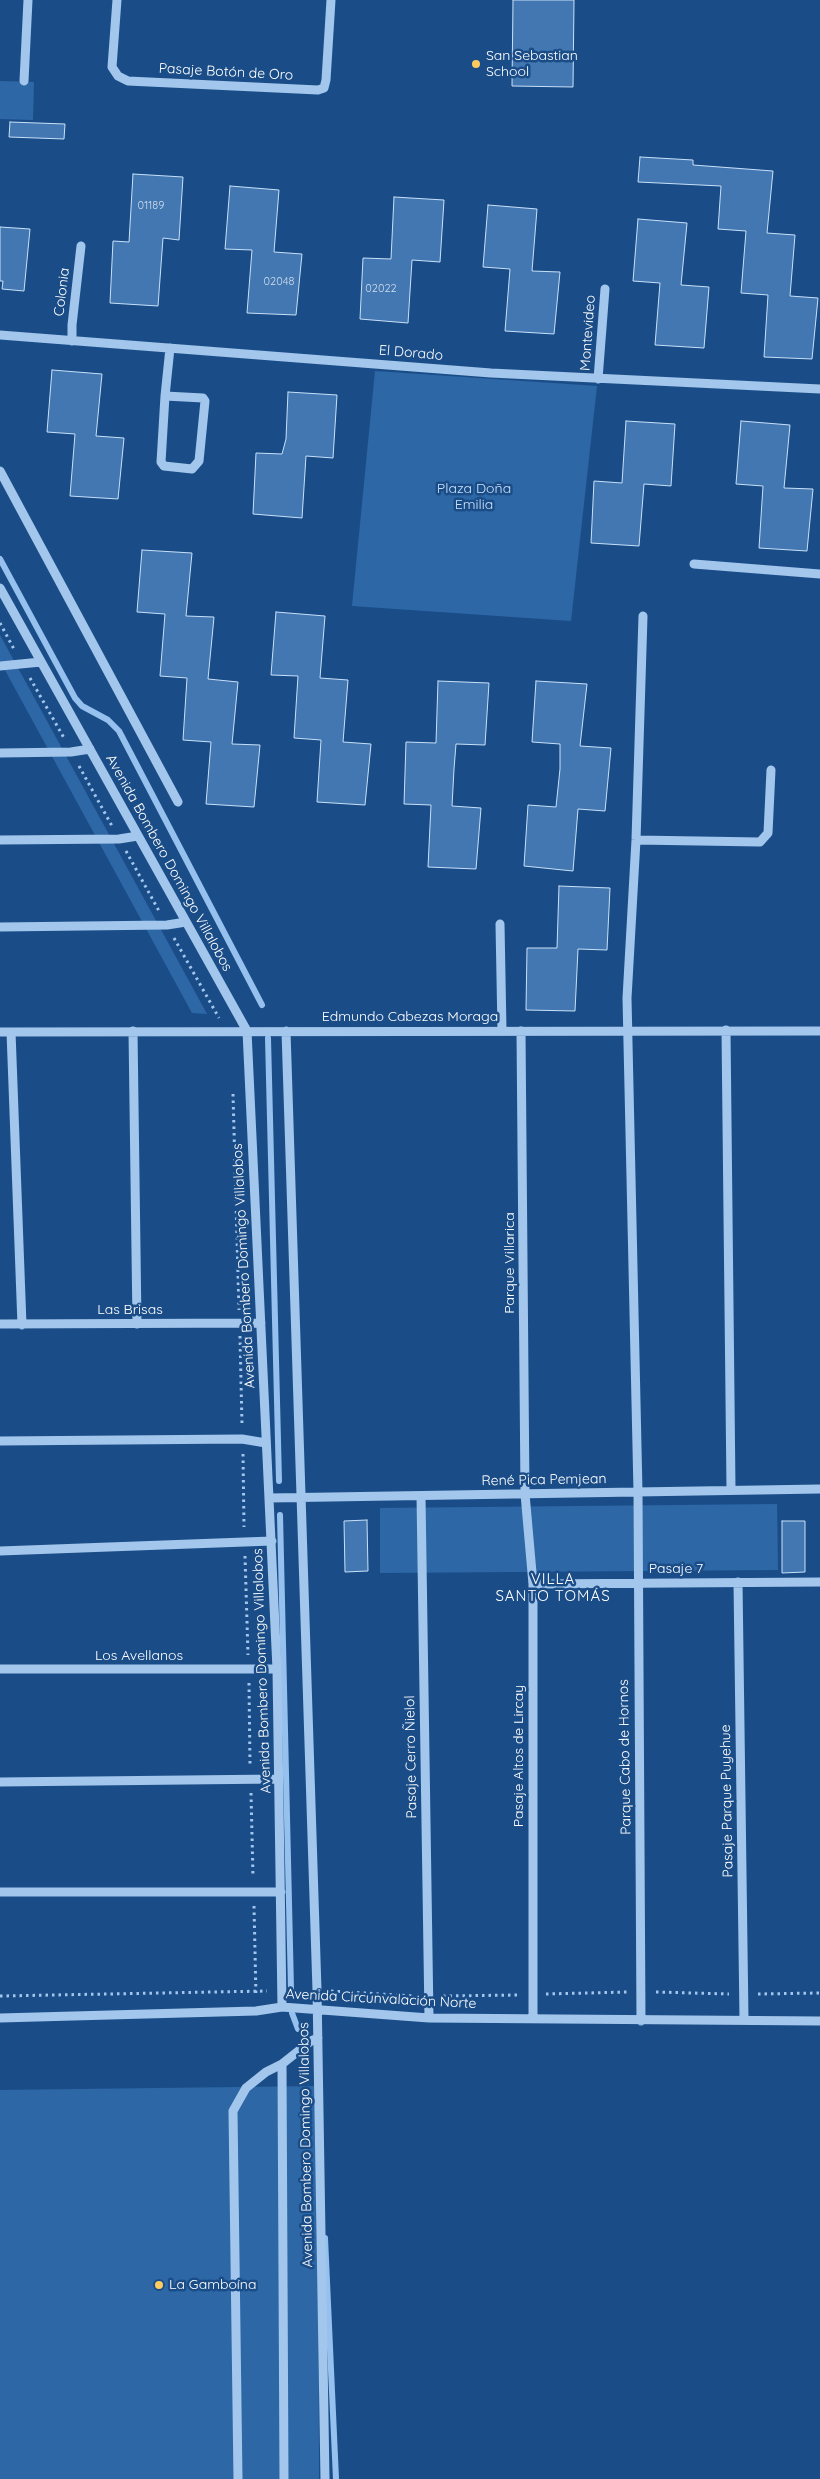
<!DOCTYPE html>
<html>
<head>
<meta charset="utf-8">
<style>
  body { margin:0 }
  canvas { display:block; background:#1a4d88 }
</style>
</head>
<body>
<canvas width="820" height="2479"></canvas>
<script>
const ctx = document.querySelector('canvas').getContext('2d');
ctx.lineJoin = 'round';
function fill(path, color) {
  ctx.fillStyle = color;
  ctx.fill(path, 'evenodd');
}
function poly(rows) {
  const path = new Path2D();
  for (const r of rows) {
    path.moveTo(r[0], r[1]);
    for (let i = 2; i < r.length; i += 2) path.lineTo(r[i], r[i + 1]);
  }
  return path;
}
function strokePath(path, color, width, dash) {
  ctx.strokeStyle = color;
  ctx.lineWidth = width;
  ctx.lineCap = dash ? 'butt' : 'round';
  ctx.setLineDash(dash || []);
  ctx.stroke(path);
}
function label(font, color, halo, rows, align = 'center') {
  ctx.font = font + ' Quicksand,sans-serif';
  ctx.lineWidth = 5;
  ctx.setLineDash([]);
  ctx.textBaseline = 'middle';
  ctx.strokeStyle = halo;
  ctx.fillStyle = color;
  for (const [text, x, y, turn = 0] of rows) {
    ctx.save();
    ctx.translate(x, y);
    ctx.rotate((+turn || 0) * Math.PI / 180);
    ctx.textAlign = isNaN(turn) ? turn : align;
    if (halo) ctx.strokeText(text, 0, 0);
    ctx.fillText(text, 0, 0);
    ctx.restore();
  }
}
const green = poly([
  [0,81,34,82,33,120,0,119],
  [375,371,597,386,571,621,352,606],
  [0,635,207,1014,192,1013,0,661],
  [777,1504,778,1570,380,1573,380,1508],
  [318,2086,319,2479,0,2479,0,2090]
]);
const stream = poly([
  [0,559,75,698,82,706,108,720,119,731,262,1005],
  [268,1038,279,1481],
  [280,1515,291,1989],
  [292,2013,298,2029],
  [325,2238,336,2479]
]);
const building = poly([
  [513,0,574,0,573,87,512,86,513,0],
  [10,122,65,124,64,139,9,137,10,122],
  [640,157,693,160,693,165,773,171,767,233,795,235,790,296,818,298,812,359,764,357,768,295,741,293,746,231,718,229,721,186,638,182,640,157],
  [133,174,183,177,179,240,163,238,158,306,110,303,113,241,129,242,133,174],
  [230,186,279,190,274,252,302,254,296,315,247,313,252,250,225,249,230,186],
  [394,197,444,200,440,262,412,260,408,323,360,319,363,258,391,259,394,197],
  [488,205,537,209,532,271,560,272,554,334,505,331,510,269,483,267,488,205],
  [638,219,687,223,681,285,709,287,704,348,655,345,660,283,633,281,638,219],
  [0,227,30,229,24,291,2,289,3,281,0,281,0,227],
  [52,370,102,374,96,436,124,438,118,499,70,496,75,434,47,432,52,370],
  [288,392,337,395,333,458,306,456,302,518,253,514,256,453,282,454,286,439,288,392],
  [626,421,675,424,671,486,644,484,639,546,591,543,594,481,622,483,626,421],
  [741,421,790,425,784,488,813,489,807,551,759,548,763,486,736,484,741,421],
  [142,550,192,553,186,616,214,617,208,679,238,682,232,744,260,745,254,807,206,804,211,742,183,740,187,678,160,676,165,614,137,612,142,550],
  [276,612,325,616,320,678,348,680,343,742,371,744,365,805,317,802,321,740,294,738,298,676,271,675,276,612],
  [438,681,489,683,485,745,456,744,454,769,452,806,481,808,476,869,428,867,431,805,404,804,406,742,436,743,438,681],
  [536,681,587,684,580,746,611,748,605,811,578,809,573,871,524,866,528,805,556,807,560,769,560,744,532,742,536,681],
  [559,886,610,888,607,950,578,949,575,1011,526,1010,527,948,557,948,559,886],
  [367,1520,368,1571,345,1572,344,1521,367,1520],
  [782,1521,805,1521,805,1572,782,1573,782,1521]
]);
const path = poly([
  [0,623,15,651],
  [30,678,64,738],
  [79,766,112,826],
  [126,851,159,911],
  [174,938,219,1018],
  [233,1094,239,1310],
  [240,1336,242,1425],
  [243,1454,244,1527],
  [245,1556,248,1655],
  [249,1683,250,1765],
  [251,1793,253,1877],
  [254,1906,256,1997],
  [331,1991,414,1996],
  [656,1992,729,1994],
  [546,1994,627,1992],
  [758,1994,820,1993],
  [0,1996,267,1991],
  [443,1996,519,1995]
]);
const minor = poly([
  [117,0,112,67,118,76,128,81,318,90,324,88,326,80,331,0],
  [24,81,28,0],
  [0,335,491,373,820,389],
  [72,341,72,325,81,246],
  [598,379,605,289],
  [165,396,203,398,205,401,199,461,192,469,164,466,161,462,165,396,170,348],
  [0,471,178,802],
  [694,564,820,574],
  [0,588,247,1031,277,1669,282,2007],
  [0,666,41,662],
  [0,753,71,752,90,749],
  [0,840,119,839,138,836],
  [636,840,760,842,768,833,771,770],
  [500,924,502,1031],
  [0,927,167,925,186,922],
  [726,1030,731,1489],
  [133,1031,137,1324],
  [286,1031,317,1990,325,2479],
  [521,1031,525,1494,533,1584,533,2018],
  [0,1032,820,1031],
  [11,1032,22,1325],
  [0,1324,261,1323],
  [0,1441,242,1439,266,1443],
  [421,1496,429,2018],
  [269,1498,820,1489],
  [0,1551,272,1541],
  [738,1582,744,2019],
  [533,1584,820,1582],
  [0,1669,277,1669],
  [0,1782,278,1779],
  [0,1892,281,1892],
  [0,2018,256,2011,282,2007,429,2018,820,2021],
  [641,2021,638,1492,627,998,636,840,643,616],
  [282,2064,284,2479],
  [238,2479,233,2111,246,2088,266,2072,282,2064,311,2041,318,2038]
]);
const markers = [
  [476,64,5,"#fecc5f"],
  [159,2285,5,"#fecc5f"]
];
const numberNames = [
  ["01189",151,206],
  ["02048",279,282],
  ["02022",381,289]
];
const poiNames = [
  ["San Sebastian",486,56],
  ["School",486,72],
  ["La Gamboína",169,2285]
];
const streetNames = [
  ["Pasaje Botón de Oro",226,72,3],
  ["Colonia",62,292,-83],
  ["Montevideo",588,333,-86],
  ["El Dorado",411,353,5],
  ["Avenida Bombero Domingo Villalobos",169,863,61],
  ["Edmundo Cabezas Moraga",410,1017],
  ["Parque Villarica",510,1263,-90],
  ["Avenida Bombero Domingo Villalobos",244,1266,-93],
  ["Las Brisas",130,1310],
  ["René Pica Pemjean",544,1480,-1],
  ["Pasaje 7",676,1569],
  ["Los Avellanos",139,1656],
  ["Avenida Bombero Domingo Villalobos",262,1671,-92],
  ["Pasaje Altos de Lircay",519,1756,-90],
  ["Pasaje Cerro Ñielol",411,1757,-91],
  ["Parque Cabo de Hornos",625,1757,-91],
  ["Pasaje Parque Puyehue",727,1801,-91],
  ["Avenida Circunvalación Norte",381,1999,3],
  ["Avenida Bombero Domingo Villalobos",306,2145,-91]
];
const parkNames = [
  ["Plaza Doña",474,489],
  ["Emilia",474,505]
];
const neighbourhoodNames = [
  ["VILLA",553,1579],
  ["SANTO TOMÁS",553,1596]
];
fill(green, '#2d67a6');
strokePath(stream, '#96c1ee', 6);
fill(building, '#4377b1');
strokePath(building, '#c8e0f9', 1);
strokePath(path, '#a3c6ec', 3, [2.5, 4]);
strokePath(minor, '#a3c6ec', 9);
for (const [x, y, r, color] of markers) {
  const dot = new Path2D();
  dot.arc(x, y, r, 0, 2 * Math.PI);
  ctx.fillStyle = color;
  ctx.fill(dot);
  strokePath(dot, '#1a4d88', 2);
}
label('11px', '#d0ddec', null, numberNames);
label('14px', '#fff', '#1a4d88', poiNames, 'left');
label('14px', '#fff', '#1a4d88', streetNames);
label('14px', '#c8e0f9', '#1a4d88', parkNames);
ctx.letterSpacing = '1px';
label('15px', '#fff', '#1a4d88', neighbourhoodNames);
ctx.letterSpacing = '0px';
</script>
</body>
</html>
